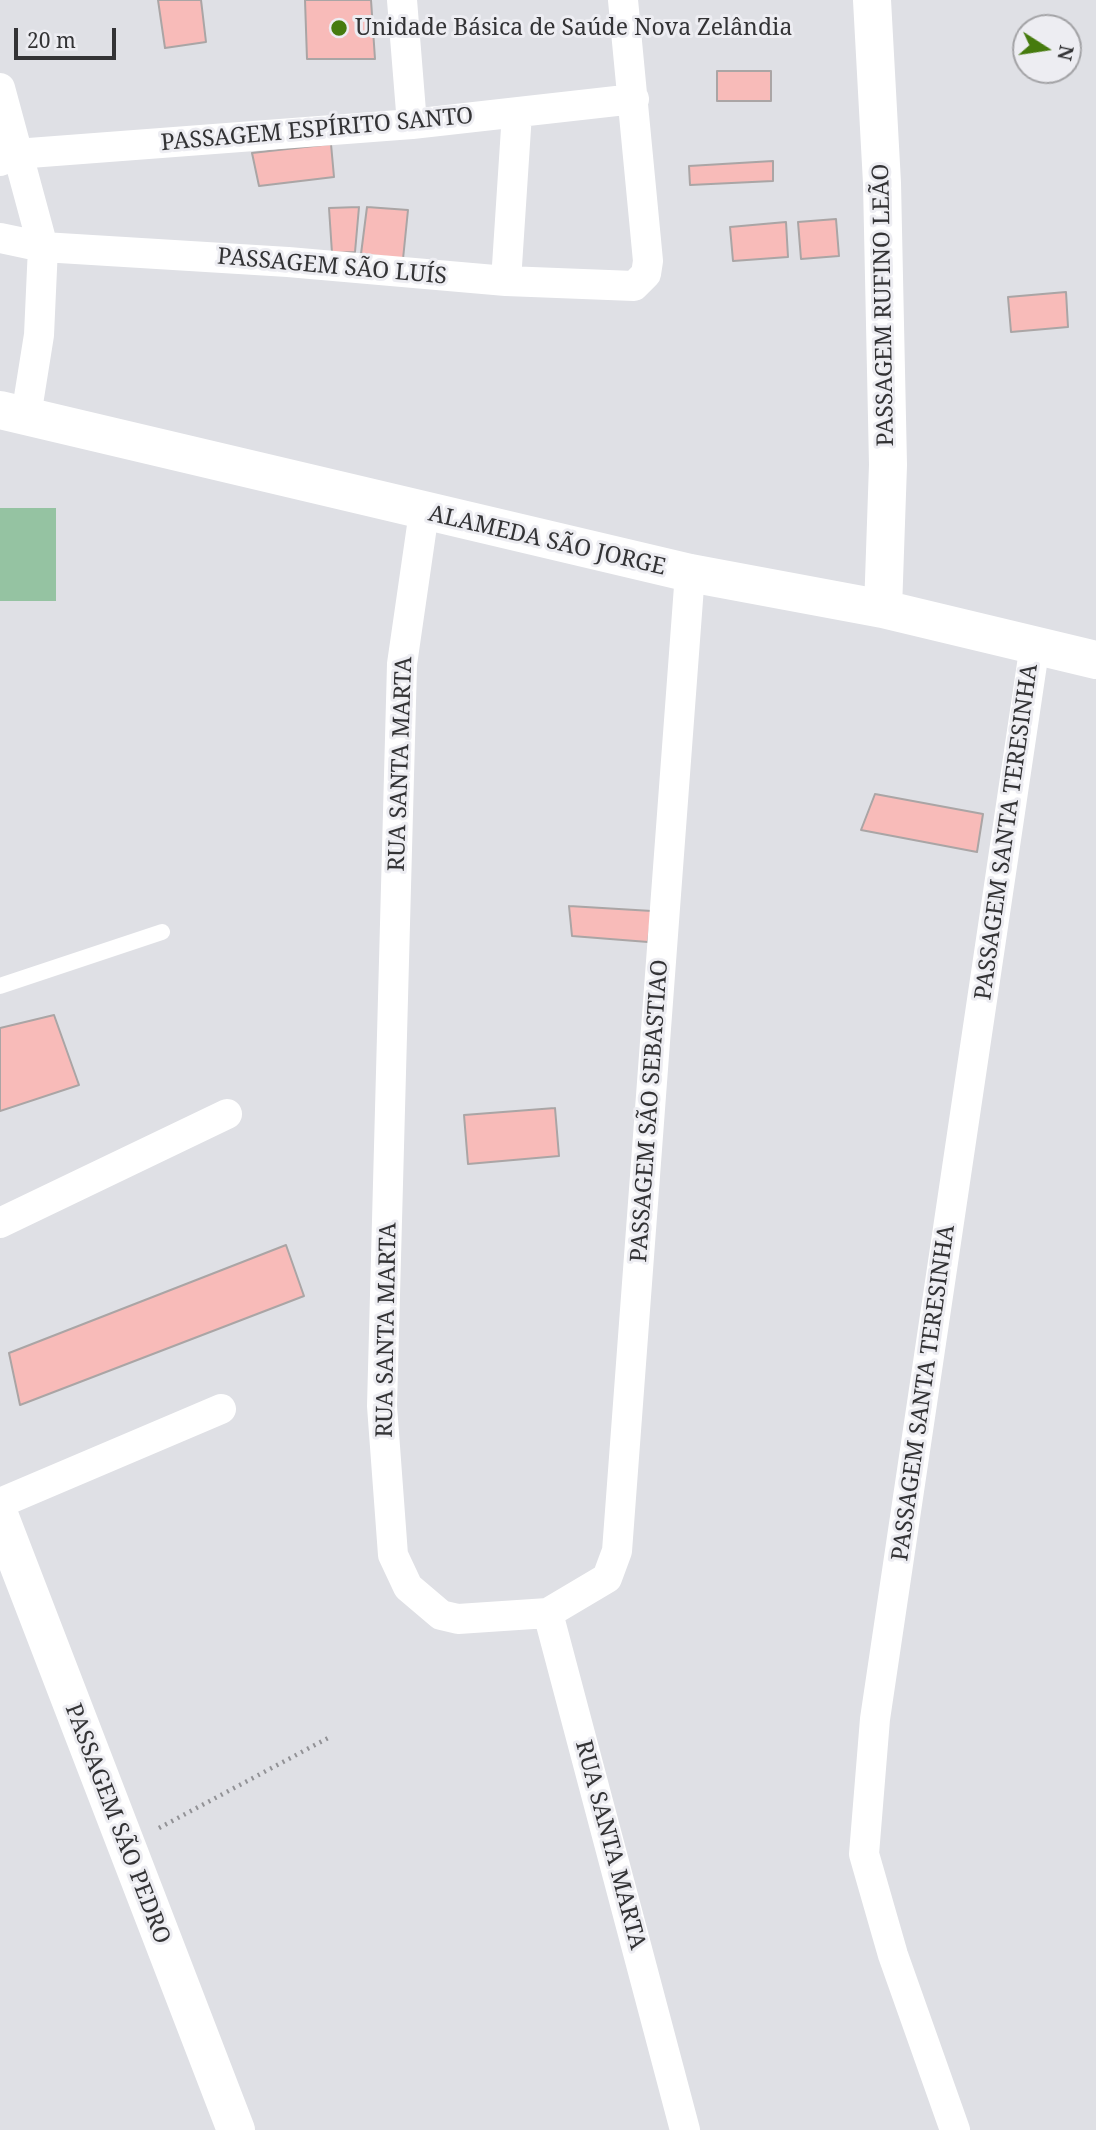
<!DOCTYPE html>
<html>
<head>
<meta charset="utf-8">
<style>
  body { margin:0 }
  #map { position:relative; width:1096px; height:2130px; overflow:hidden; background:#dfe0e5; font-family:"Noto Serif",serif }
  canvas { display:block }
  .north { position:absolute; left:1012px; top:14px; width:70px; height:70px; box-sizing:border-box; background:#ededf2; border:2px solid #a3a3a6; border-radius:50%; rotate:102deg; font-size:19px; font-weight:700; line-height:28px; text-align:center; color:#333335 }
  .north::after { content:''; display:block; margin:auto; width:24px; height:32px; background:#467b0e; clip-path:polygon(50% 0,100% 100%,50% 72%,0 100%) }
  .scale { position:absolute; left:14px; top:28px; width:102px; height:32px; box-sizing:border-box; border:4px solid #333335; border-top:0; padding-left:9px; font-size:21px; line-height:24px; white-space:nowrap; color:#333335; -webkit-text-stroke:5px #ededf2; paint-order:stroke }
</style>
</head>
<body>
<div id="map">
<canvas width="1096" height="2130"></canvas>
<div class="north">N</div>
<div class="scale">20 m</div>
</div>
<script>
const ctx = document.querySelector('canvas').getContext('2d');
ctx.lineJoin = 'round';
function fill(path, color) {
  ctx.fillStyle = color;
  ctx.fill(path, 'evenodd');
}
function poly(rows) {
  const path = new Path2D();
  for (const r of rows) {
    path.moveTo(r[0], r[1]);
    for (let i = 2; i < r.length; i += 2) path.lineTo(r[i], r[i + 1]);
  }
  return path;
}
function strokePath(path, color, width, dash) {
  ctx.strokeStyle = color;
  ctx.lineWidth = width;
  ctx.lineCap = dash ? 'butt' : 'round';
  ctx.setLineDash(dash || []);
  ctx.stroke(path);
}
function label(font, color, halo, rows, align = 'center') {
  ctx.font = font + ' "Noto Serif",serif';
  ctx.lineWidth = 6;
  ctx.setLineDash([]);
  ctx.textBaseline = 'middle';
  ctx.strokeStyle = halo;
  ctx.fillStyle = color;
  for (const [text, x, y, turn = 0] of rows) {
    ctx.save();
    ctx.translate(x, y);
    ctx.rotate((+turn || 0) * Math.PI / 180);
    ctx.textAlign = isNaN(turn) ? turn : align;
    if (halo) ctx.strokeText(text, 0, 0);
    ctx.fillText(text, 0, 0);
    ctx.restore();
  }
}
const green = poly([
  [0,508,56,508,56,601,0,601]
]);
const building = poly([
  [158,0,201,0,206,42,165,48,158,0],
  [305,0,371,0,375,59,307,59,305,0],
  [717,71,771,71,771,101,717,101,717,71],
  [331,144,334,177,259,186,252,153,331,144],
  [773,161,773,181,690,185,689,166,773,161],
  [359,207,355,252,332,253,329,208,359,207],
  [367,207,408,210,403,259,361,254,367,207],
  [836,219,839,256,801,259,798,222,836,219],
  [786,222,788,257,733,261,730,227,786,222],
  [1066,292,1068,327,1011,332,1008,297,1066,292],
  [875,794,983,814,977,852,861,830,875,794],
  [569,906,652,911,648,942,572,936,569,906],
  [54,1015,79,1085,0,1111,0,1028,54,1015],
  [555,1108,559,1156,468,1164,464,1115,555,1108],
  [286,1245,304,1296,20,1405,9,1353,286,1245]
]);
const path = poly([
  [159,1828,328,1738]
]);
const service = poly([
  [0,986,162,932]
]);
const minor = poly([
  [402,0,412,124],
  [0,88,43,247,39,335,26,416],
  [0,161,16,154,412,124,634,99],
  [0,238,43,247,288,262,506,281,634,286,646,274,648,261,623,0],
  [506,281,517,113],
  [424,512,402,664,382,1406,393,1555,408,1587,441,1615,458,1619,548,1613,607,1578,617,1551,690,573],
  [0,1223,227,1114],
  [0,1503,221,1409],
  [548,1613,685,2130],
  [955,2130,893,1955,864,1854,875,1719,1035,644]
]);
const tertiary = poly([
  [872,0,882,183,888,465,883,609],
  [0,410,690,573,883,609,1096,660],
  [0,1517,236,2130]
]);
const markers = [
  [339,28,9,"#467b0e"]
];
const poiNames = [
  ["Unidade Básica de Saúde Nova Zelândia",355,28]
];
const streetNames = [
  ["PASSAGEM ESPÍRITO SANTO",317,130,-5],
  ["PASSAGEM SÃO LUÍS",332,267,5],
  ["PASSAGEM RUFINO LEÃO",884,305,-91],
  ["ALAMEDA SÃO JORGE",547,541,13],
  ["RUA SANTA MARTA",401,764,-88],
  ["PASSAGEM SANTA TERESINHA",1007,832,-82],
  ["PASSAGEM SÃO SEBASTIAO",650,1111,-86],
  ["RUA SANTA MARTA",387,1330,-89],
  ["PASSAGEM SANTA TERESINHA",924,1393,-82],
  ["PASSAGEM SÃO PEDRO",117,1824,69],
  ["RUA SANTA MARTA",610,1845,75]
];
fill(green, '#95c3a2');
fill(building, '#f8bbb9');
strokePath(building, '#aaa5a5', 2);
strokePath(path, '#929296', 4.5, [2, 5]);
strokePath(service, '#fff', 16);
strokePath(minor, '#fff', 30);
strokePath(tertiary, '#fff', 38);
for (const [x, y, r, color] of markers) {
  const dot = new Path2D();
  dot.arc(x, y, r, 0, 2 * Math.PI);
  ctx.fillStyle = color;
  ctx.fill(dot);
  strokePath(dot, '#ededf2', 2.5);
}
label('23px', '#333335', '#ededf2', poiNames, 'left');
label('23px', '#333335', '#ededf2', streetNames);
</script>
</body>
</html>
